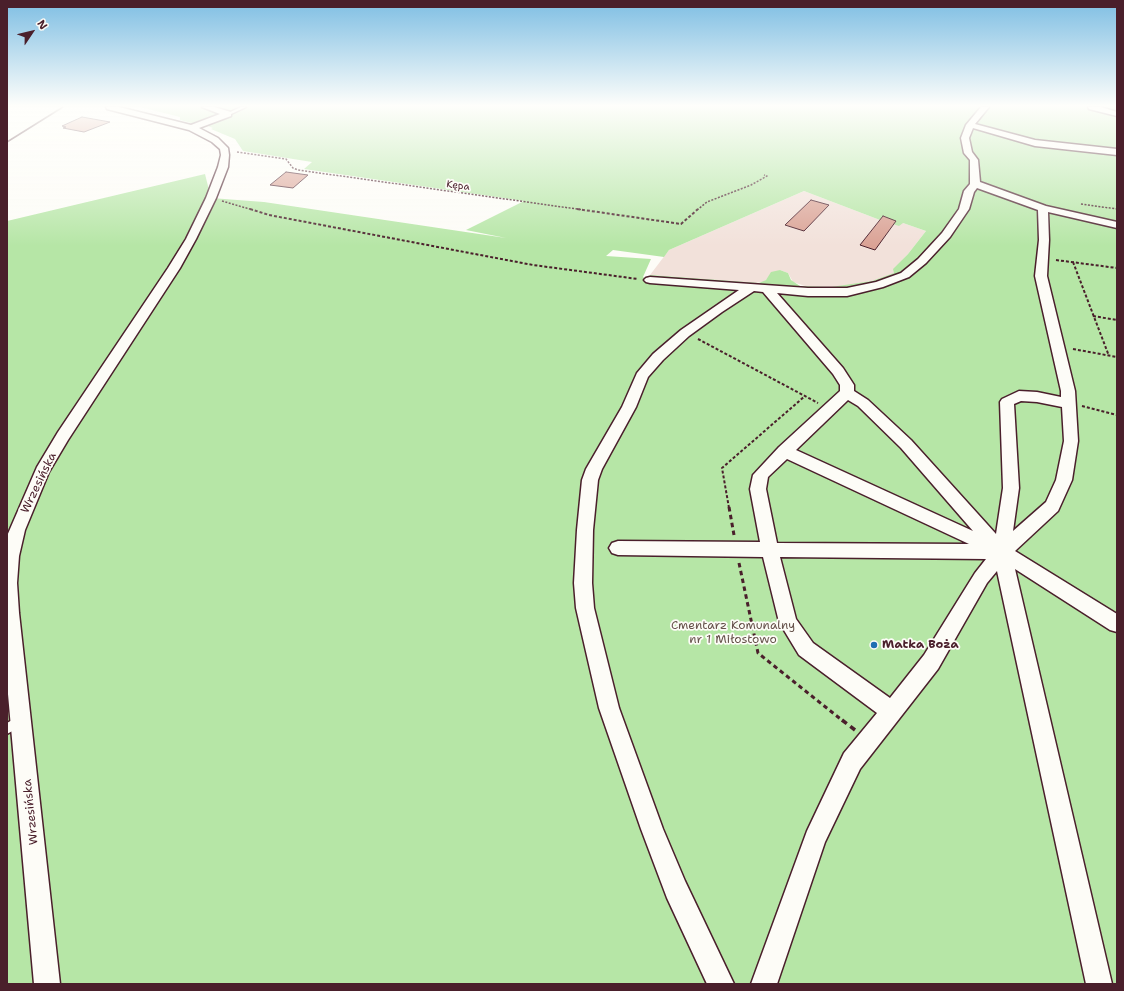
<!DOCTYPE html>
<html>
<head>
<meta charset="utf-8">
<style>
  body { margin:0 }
  #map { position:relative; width:1124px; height:991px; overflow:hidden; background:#fdfcf7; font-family:"Shantell Sans",sans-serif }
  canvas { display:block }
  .frame { position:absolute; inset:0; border:8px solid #4a1f2b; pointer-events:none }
  .north { position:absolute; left:12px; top:12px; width:40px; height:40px; -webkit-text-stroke:3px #fdfcf7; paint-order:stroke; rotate:55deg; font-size:11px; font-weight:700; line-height:16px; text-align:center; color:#4a1f2b }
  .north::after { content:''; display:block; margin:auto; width:14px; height:18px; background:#4a1f2b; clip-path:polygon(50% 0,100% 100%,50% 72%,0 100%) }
</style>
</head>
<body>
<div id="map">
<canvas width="1124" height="991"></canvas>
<div class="frame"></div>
<div class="north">N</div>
</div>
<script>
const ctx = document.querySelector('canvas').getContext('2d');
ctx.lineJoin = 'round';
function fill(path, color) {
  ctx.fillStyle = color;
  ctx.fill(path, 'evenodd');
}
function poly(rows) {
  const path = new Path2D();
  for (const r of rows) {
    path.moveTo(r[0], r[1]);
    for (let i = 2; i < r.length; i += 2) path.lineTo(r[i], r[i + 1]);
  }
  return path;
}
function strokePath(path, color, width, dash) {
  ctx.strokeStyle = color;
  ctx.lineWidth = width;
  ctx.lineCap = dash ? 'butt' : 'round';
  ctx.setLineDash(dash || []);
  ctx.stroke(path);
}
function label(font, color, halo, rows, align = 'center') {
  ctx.font = font + ' "Shantell Sans",sans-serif';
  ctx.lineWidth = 3.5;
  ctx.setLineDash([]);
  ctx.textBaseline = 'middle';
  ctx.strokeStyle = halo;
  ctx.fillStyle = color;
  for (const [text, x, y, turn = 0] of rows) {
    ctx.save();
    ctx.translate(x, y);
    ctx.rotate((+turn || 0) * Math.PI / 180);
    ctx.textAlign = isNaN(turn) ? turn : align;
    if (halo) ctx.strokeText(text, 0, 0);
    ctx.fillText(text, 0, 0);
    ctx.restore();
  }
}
const built = poly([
  [804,191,880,220,903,223,926,231,908,254,894,269,895,273,884,278,859,284,831,287,805,286,793,282,788,273,780,270,763,282,755,283,650,275,669,250]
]);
const green = poly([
  [140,107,1117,107,1117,984,7,984,7,221,205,174,211,198,264,202,506,238,466,230,524,201,304,169,312,162,243,151,235,139,211,129,213,128,199,123,195,124,180,120,180,117],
  [804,191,880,220,899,226,903,223,926,231,908,254,893,269,894,273,872,281,831,287,800,286,791,280,788,273,780,270,771,272,766,280,759,283,650,275,650,282,643,277,651,259,606,256,613,250,664,257,669,250]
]);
const building = poly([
  [82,117,110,122,84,132,63,128,66,127,62,126,82,117],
  [286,172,308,175,293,188,270,185,286,172],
  [811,200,829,205,804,231,785,225,811,200],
  [883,216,896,221,875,250,860,245,883,216]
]);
const pathFar3 = poly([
  [237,152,286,159,293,168,298,170,584,210],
  [222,201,253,210],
  [1081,204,1117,209],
  [697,210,707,202,751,185,767,176,764,175]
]);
const pathFar2 = poly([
  [250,209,269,215,533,265,638,279],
  [577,209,681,224,698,209],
  [1056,260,1117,268],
  [1073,262,1109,356],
  [1093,316,1117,320],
  [698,339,818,403],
  [1073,349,1117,357],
  [1082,406,1117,415],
  [729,508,722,468,805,396]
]);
const pathFar1 = poly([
  [729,507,734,535],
  [739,563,758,653,843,721]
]);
const path = poly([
  [842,720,855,730]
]);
const lane = poly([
  [241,107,246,107,229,115,226,114,241,107],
  [19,716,23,717,24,721,23,725,7,734,7,723,19,716]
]);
const street = poly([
  [106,107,119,107,191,125,220,114,202,107,214,107,231,112,231,116,199,128,218,138,228,148,229,155,228,167,216,198,196,239,180,268,68,440,49,472,25,530,19,556,17,583,19,613,60,984,34,984,7,683,7,536,37,467,58,432,168,268,186,239,206,198,218,167,221,155,220,149,212,142,189,130,107,109,106,107],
  [981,107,989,107,975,124,1035,140,1117,149,1117,155,1035,146,973,128,969,138,972,152,978,160,980,182,1046,206,1117,222,1117,228,1048,212,1049,240,1047,276,1075,391,1078,441,1072,480,1058,511,1015,551,1117,614,1117,632,1110,630,1015,569,1112,984,1086,984,997,571,987,583,938,669,860,769,825,842,777,984,751,984,807,831,844,753,877,713,799,655,779,622,763,557,618,555,612,553,609,548,612,543,618,541,760,542,750,489,753,475,779,447,840,391,840,385,833,374,763,292,754,291,722,312,689,336,663,360,648,377,636,407,602,469,598,480,593,530,592,583,594,608,619,708,663,829,685,881,734,984,707,984,667,898,641,829,599,708,576,608,574,583,577,530,582,480,586,469,622,407,637,373,653,354,681,330,739,290,650,283,646,282,644,280,646,278,650,277,808,288,847,288,876,282,901,273,918,259,942,233,959,209,964,191,970,184,970,160,964,153,961,138,966,125,981,107],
  [977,188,1038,210,1039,240,1035,276,1061,391,1061,397,1037,392,1019,391,1002,399,1000,402,1003,488,996,534,911,440,868,400,854,391,854,385,843,368,777,293,808,296,847,296,883,287,909,277,926,263,950,237,969,209,974,192,977,188],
  [848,400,858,406,901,448,973,531,796,450,848,400],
  [1021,401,1037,402,1062,407,1064,441,1056,480,1046,502,1013,531,1019,488,1014,404,1021,401],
  [787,459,969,544,777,543,766,489,768,477,787,459],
  [780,557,986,559,975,573,924,655,890,698,813,643,796,619,780,557],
  [1088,107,1101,107,1117,112,1117,116,1089,109,1088,107]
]);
const rail = poly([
  [7,142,63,107]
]);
const markers = [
  [874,645,4,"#1f6fb2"]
];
const farStreetnames = [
  ["Kępa",458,186,8]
];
const streetNames = [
  ["Wrzesińska",39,483,-64],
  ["Wrzesińska",31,812,-96]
];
const parkNames = [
  ["Cmentarz Komunalny",733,626],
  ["nr 1 Miłostowo",733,640]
];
const poiNames = [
  ["Matka Boża",882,645]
];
fill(built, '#f2e1da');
fill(green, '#b6e6a6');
fill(building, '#daa295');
strokePath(building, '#4a1f2b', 1);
strokePath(lane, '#4a1f2b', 3);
strokePath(street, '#4a1f2b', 3);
strokePath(pathFar3, '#4a1f2b', 1.5, [2, 1.5]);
strokePath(pathFar2, '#4a1f2b', 2, [3, 2]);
strokePath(pathFar1, '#4a1f2b', 3, [4.5, 3.5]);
strokePath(path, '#4a1f2b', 3.5, [6, 4.5]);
fill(lane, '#fdfcf7');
fill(street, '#fdfcf7');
strokePath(rail, '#4a1f2b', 1.5);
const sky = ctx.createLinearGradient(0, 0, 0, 246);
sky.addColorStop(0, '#7ebee3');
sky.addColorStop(0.43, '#fefefb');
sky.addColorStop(1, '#fefefb00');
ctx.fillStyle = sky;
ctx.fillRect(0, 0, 1124, 246);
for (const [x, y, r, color] of markers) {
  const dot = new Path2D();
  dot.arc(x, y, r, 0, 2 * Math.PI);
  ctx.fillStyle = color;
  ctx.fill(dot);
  strokePath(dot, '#fdfcf7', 1.5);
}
label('10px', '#4a1f2b', '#fdfcf7', farStreetnames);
label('12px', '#4a1f2b', '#fdfcf7', streetNames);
label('12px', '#65514a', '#fdfcf7', parkNames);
label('bold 12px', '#4a1f2b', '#fdfcf7', poiNames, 'left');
</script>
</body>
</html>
